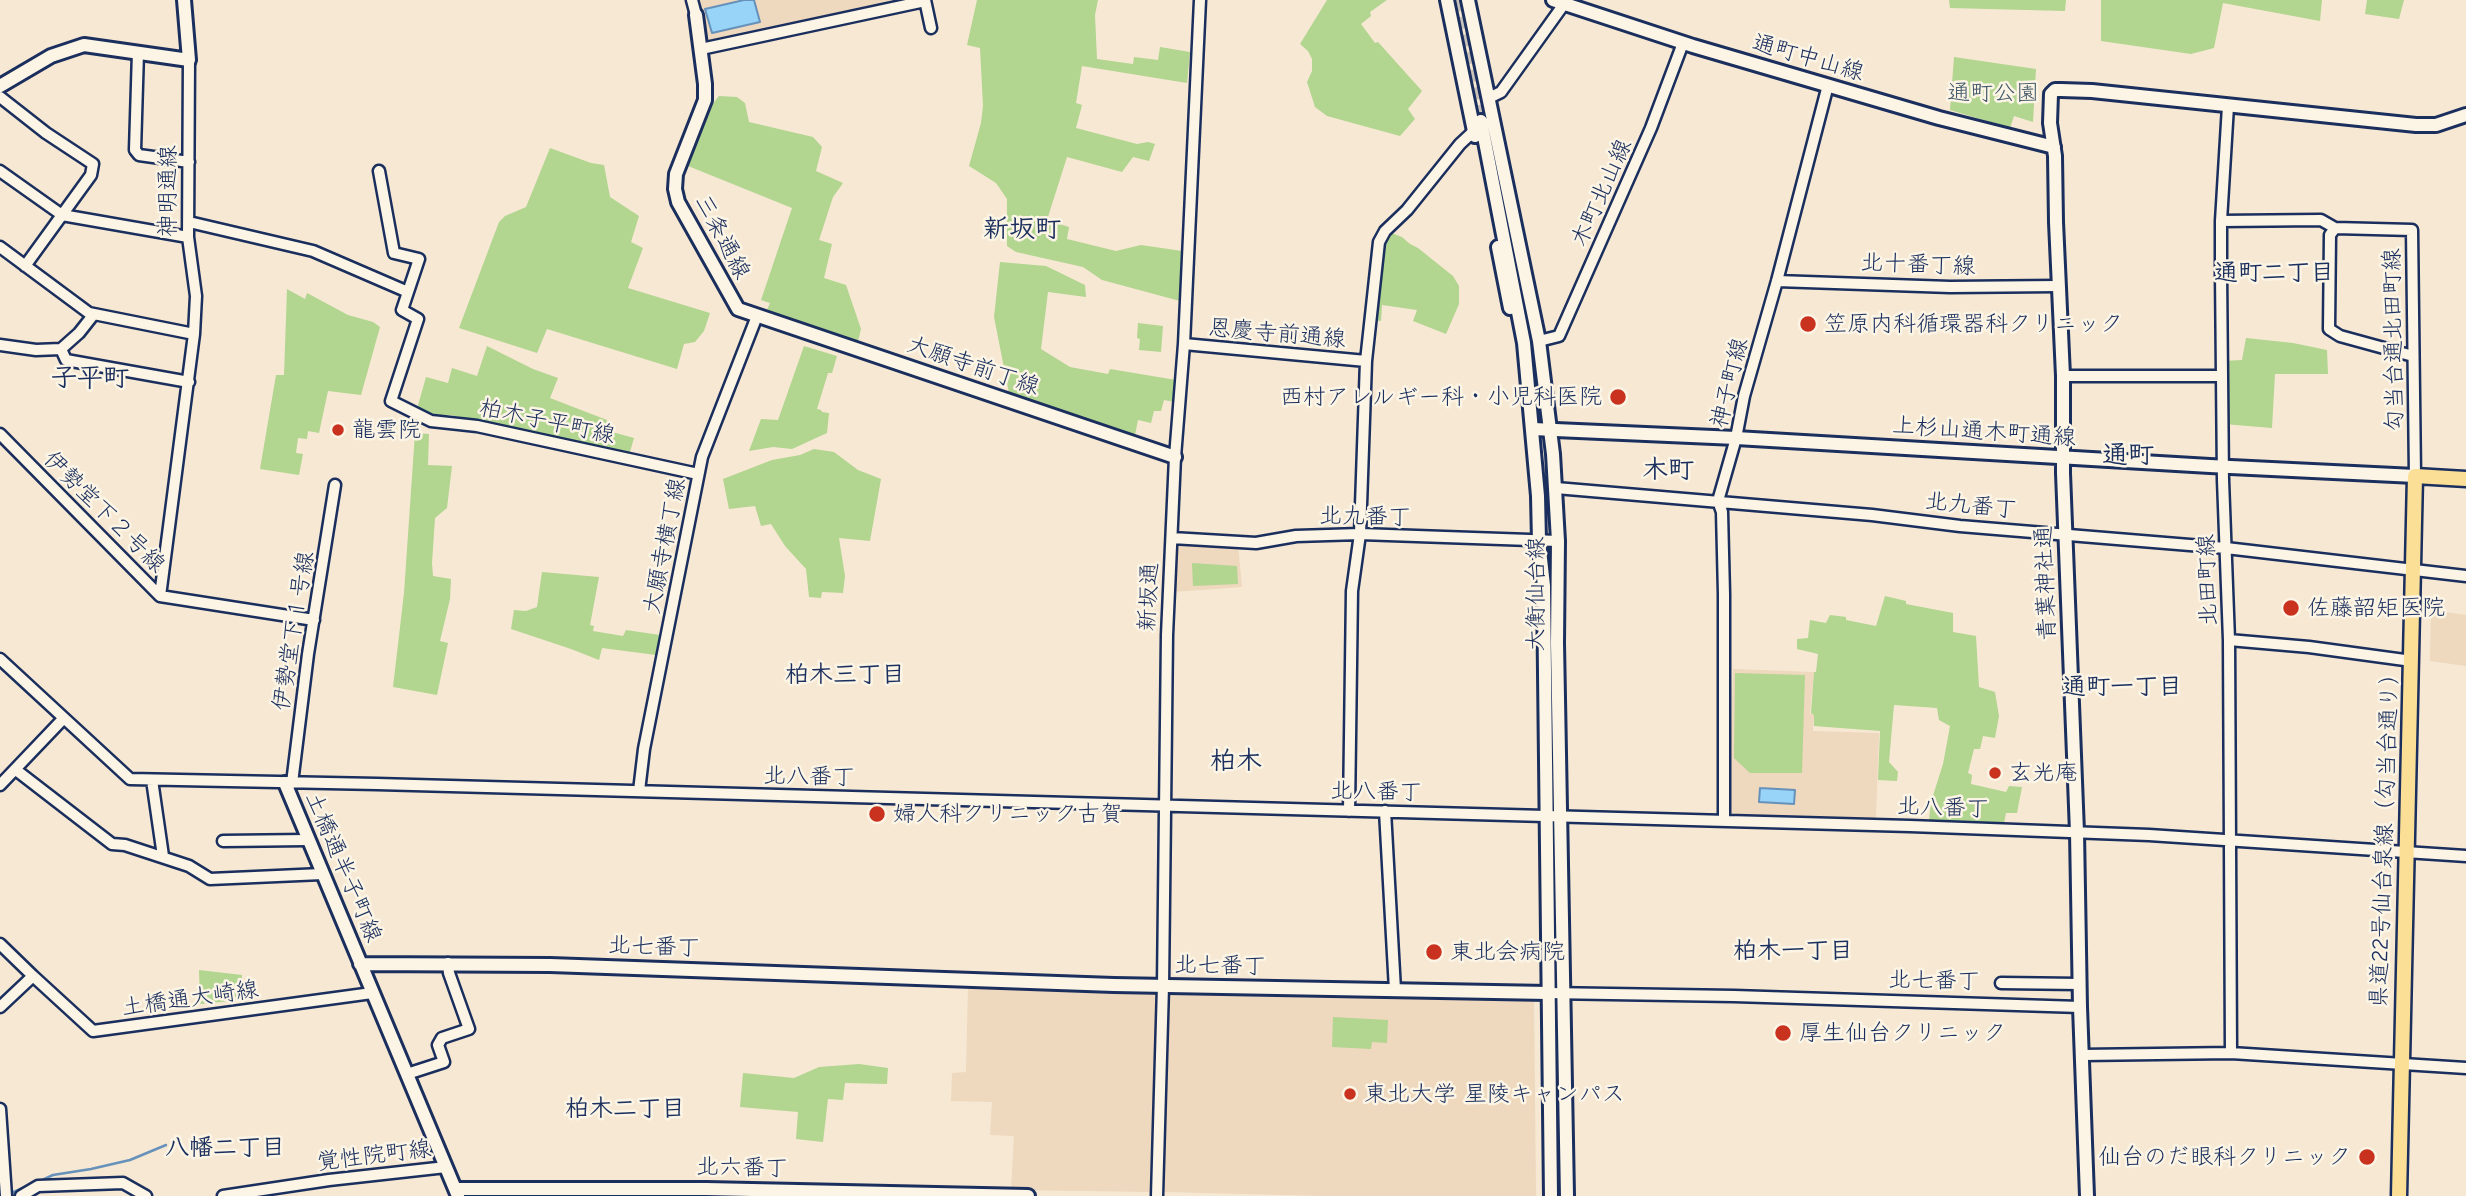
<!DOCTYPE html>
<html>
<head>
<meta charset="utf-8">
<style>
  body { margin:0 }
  canvas { display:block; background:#f6e8d3 }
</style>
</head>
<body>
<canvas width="2466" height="1196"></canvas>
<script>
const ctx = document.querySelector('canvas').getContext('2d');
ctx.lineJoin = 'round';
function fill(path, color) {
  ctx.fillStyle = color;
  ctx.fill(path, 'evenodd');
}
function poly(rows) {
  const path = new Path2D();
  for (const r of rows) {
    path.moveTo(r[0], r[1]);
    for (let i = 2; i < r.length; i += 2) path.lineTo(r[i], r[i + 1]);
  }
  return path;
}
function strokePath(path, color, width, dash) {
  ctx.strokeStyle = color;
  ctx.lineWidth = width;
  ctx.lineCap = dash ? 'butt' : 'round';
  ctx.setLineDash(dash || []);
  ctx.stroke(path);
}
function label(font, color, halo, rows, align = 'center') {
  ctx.font = font + ' "Comic Neue","Klee One",sans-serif';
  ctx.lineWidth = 5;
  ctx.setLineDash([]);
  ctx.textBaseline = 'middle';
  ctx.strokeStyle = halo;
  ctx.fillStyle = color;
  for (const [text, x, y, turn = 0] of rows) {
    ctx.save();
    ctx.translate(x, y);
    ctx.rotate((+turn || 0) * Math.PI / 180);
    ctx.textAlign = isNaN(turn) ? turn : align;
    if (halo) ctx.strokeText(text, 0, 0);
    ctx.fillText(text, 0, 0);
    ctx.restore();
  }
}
const built = poly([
  [698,0,917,0,707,45],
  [1175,541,1238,545,1242,587,1174,592],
  [2431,610,2466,615,2466,666,2430,661],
  [1733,669,1814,672,1810,713,1814,715,1813,731,1879,733,1876,818,1873,820,1733,814,1729,811],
  [968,984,1155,992,1157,997,1150,1192,1011,1190,1014,1136,990,1135,992,1102,951,1101,952,1073,966,1072],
  [1169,995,1534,1001,1536,1196,1325,1196,1165,1192,1162,1186]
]);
const green = poly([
  [977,0,1098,0,1095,15,1097,59,1133,64,1134,57,1158,60,1160,47,1190,52,1187,83,1082,66,1076,103,1082,105,1076,128,1137,144,1148,142,1155,144,1149,161,1133,157,1122,172,1067,157,1047,220,1069,227,1067,239,1116,251,1141,245,1182,251,1180,301,1102,280,1083,267,1016,252,1007,246,1007,199,996,183,969,166,981,123,983,106,980,48,967,45],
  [1327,0,1387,0,1370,12,1371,16,1361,24,1375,43,1378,42,1422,91,1408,109,1415,119,1400,136,1327,116,1315,107,1307,82,1312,71,1312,59,1308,51,1300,44],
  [1949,0,2066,0,2065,11,1950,8],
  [2101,0,2322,0,2320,21,2223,3,2214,48,2191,54,2101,41],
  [2367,0,2404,0,2399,19,2365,14],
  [1954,57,2036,69,2033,122,2014,116,2010,128,1950,110],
  [719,96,737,97,745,103,749,122,813,137,822,147,816,171,843,183,833,197,819,240,832,244,824,278,846,285,861,329,858,341,767,310,770,303,761,300,792,208,688,166,711,106],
  [550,148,591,163,604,165,610,197,639,216,631,242,643,248,628,288,710,313,704,331,695,342,684,344,677,369,547,329,537,353,459,328,499,222,505,216,526,207],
  [1389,232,1402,237,1410,244,1418,248,1453,276,1459,286,1459,304,1446,334,1413,321,1417,310,1382,305,1381,321,1373,320,1382,245],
  [1000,262,1046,266,1085,285,1086,297,1048,292,1041,349,1070,367,1108,374,1110,369,1176,380,1174,402,1164,400,1161,411,1154,411,1151,423,1138,420,1135,435,1009,393,994,317],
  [287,289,305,299,307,293,348,315,373,322,380,327,361,395,328,391,319,433,308,431,307,439,298,438,296,453,303,454,299,475,260,469,276,375,284,375],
  [1138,323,1163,326,1161,352,1139,350,1140,339,1137,338],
  [2246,338,2293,343,2327,350,2328,374,2275,374,2272,428,2224,424,2223,361,2242,360],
  [487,346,533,369,558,378,550,398,607,420,605,430,634,438,629,455,451,415,432,418,417,409,426,377,448,383,452,368,477,376],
  [804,346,837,356,832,373,828,373,817,409,821,410,822,412,829,413,827,433,792,449,773,447,749,451,761,419,778,420],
  [415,433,429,434,428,465,452,466,447,508,435,518,432,563,433,576,451,579,450,599,440,641,448,643,437,695,393,687,404,593],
  [814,449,834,452,858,470,881,479,870,541,839,538,845,576,843,593,822,592,821,598,809,597,806,569,785,546,771,524,761,526,755,506,729,509,723,479,772,460,800,455],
  [1192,563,1237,566,1238,584,1193,586],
  [542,572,599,577,590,625,594,626,593,631,623,636,626,630,660,635,656,655,602,648,599,660,571,649,511,629,514,610,526,611,537,607],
  [1885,596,1906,601,1906,604,1953,613,1953,632,1976,636,1979,687,1995,692,1999,716,1995,738,1983,736,1980,749,1974,749,1968,773,1972,775,1971,784,2006,792,2009,786,2022,787,2017,813,2006,813,2004,823,1929,820,1931,802,1943,764,1950,726,1939,720,1937,708,1894,705,1889,762,1898,772,1897,781,1878,780,1880,731,1814,726,1814,715,1811,713,1814,672,1816,672,1818,654,1797,649,1797,639,1808,638,1810,620,1826,623,1830,615,1846,617,1846,620,1876,626],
  [1735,673,1805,675,1802,773,1750,773,1734,758],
  [199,970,242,975,242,1000,200,1004],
  [1333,1017,1388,1020,1387,1043,1372,1042,1371,1049,1332,1047],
  [859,1064,888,1068,887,1084,845,1083,843,1100,828,1099,823,1142,796,1139,798,1112,740,1107,743,1073,794,1078,819,1067]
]);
const water = poly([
  [744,0,754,0,760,22,712,33,705,9,744,0],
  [1760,788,1795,790,1794,804,1759,802,1760,788]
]);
const stream = poly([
  [38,1182,53,1175,91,1169,130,1160,166,1145],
  [9,1194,32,1184]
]);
const secondaryTunnel = poly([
  [1454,0,1481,121]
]);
const minor = poly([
  [692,0,696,15],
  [925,0,931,28],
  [701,49,925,1],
  [138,52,135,150,139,155,189,162],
  [0,97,46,133,93,164,91,175,25,266],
  [1489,98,1501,92,1564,4],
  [2228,106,2221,221,2221,273,2223,480,2229,640,2231,1053],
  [0,171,62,215,188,237],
  [379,171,394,253,419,259,402,310,418,319,391,401,431,421,477,426,698,474],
  [2221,221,2321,220,2335,228,2412,230,2415,476],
  [189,222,313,251,408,292],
  [2335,228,2330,235,2329,329,2340,336,2413,356],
  [0,247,89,313,194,334],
  [1777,281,1950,287,2058,286],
  [1539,341,1559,336,1651,128,1683,43],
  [1184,344,1366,361],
  [0,345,36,350,61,349,79,333,94,314],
  [61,349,66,360,189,382],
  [2063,376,2222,376],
  [0,434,160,596,314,620],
  [1556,488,1872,515,1960,526,2226,548,2466,576],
  [1172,538,1256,543,1296,536,1360,534,1558,541],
  [160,596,194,334,196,296,188,237,189,60],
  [2229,640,2309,647,2412,661],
  [0,659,130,779,377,784,1910,826,2149,835,2466,856],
  [16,770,112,844,125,845,189,866,210,879,322,874],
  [152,780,163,856],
  [292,783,308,654,335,485],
  [0,785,63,719],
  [639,791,644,749,702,457,757,316],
  [1349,811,1352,591,1360,534,1366,361,1379,242,1385,231,1407,210,1460,144,1474,131],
  [1385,811,1395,990],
  [1724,821,1724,594,1722,512,1718,501,1736,438,1744,396,1777,281,1828,85],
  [223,841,307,840],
  [0,944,33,976,0,1007],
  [33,976,93,1031,372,993],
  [2001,983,2079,984],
  [1548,993,1734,996,2080,1007],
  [2083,1055,2231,1053,2466,1068],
  [407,1074,444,1062,438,1045,442,1038,469,1029,449,973,448,963],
  [0,1109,6,1196],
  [21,1196,38,1186,123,1183,146,1196],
  [223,1196,329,1180,446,1167],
  [1157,1196,1163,986,1167,635,1175,457,1184,344,1200,0]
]);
const tertiary = poly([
  [1553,0,1693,46,1939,118,2054,147],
  [696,15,705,84,705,100,676,174,675,189,678,202,738,309,1175,457],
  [0,86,51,56,84,45,189,60,184,0],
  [1533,429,1736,438,2210,466,2415,476],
  [285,783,458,1196],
  [360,964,550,965,1114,985,1548,993],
  [455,1189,706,1189,1028,1196],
  [2087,1196,2080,1007,2077,832,2063,473,2063,376,2056,222,2055,156,2050,123,2051,94,2055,90,2061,90,2092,91,2416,125,2436,125,2466,115]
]);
const secondary = poly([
  [1447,0,1475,136],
  [1468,0,1539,341,1553,454,1558,541,1557,643,1567,1196],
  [1481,121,1524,343,1538,496,1539,541,1544,586,1551,1196],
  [1498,247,1510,308]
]);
const primary = poly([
  [2399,1196,2415,476,2466,479]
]);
const markers = [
  [1808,324,9,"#c8321e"],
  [1618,397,9,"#c8321e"],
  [338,430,7,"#c8321e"],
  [2291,608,9,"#c8321e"],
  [1995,773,7,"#c8321e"],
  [877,814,9,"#c8321e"],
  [1434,952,9,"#c8321e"],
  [1783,1033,9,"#c8321e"],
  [1350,1094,7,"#c8321e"],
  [2367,1157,9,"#c8321e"]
];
const streetNames = [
  ["通町中山線",1808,58,16],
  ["神明通線",168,191,-90],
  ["木町北山線",1602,193,-66],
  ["三条通線",722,237,62],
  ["北十番丁線",1918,265,2],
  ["恩慶寺前通線",1277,334,5],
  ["勾当台通北田町線",2394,340,-91],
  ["大願寺前丁線",973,366,19],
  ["神子町線",1730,383,-76],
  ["柏木子平町線",547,422,12],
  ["上杉山通木町通線",1984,432,4],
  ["北九番丁",1971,506,6],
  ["伊勢堂下２号線",104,512,45],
  ["北九番丁",1365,517,1],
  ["大願寺横丁線",665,546,-79],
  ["北田町線",2208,580,-92],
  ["青葉神社通",2046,583,-92],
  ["大衡仙台線",1536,594,-90],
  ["新坂通",1149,597,-87],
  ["伊勢堂下１号線",294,631,-81],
  ["北八番丁",809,777,1],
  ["北八番丁",1376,792,1],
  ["北八番丁",1943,808,2],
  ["県道22号仙台泉線（勾当台通り）",2385,835,-88],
  ["土橋通半子町線",343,867,67],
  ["北七番丁",654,947,2],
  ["北七番丁",1220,966,1],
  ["北七番丁",1934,981,1],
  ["土橋通大崎線",190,999,-8],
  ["覚性院町線",374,1156,-7],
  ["北六番丁",742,1168,1]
];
const parkNames = [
  ["通町公園",1993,93]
];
const poiNames = [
  ["笠原内科循環器科クリニック",1824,324],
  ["西村アレルギー科・小児科医院",1602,397,"right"],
  ["龍雲院",352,430],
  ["佐藤韶矩医院",2307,608],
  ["玄光庵",2009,773],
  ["婦人科クリニック古賀",893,814],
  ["東北会病院",1450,952],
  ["厚生仙台クリニック",1799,1033],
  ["東北大学 星陵キャンパス",1364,1094],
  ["仙台のだ眼科クリニック",2351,1157,"right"]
];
const neighbourhoodNames = [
  ["通町二丁目",2274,273],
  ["柏木三丁目",845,675],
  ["通町一丁目",2122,687],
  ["柏木一丁目",1793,951],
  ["柏木二丁目",625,1109],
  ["八幡二丁目",225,1148]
];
const quarterNames = [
  ["新坂町",1022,230],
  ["子平町",90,379],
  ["通町",2128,456],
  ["木町",1668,471],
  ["柏木",1236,762]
];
fill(built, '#eed8be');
fill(green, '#b2d590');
fill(water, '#98d3f8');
strokePath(water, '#6691ba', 2);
strokePath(stream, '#6691ba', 2.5);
strokePath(secondaryTunnel, '#cac3bc', 12, [12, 6]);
strokePath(minor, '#1b2f5e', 15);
strokePath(tertiary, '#1b2f5e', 18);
strokePath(secondary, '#1b2f5e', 18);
strokePath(primary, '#1b2f5e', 19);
strokePath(minor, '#fcf5e5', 10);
strokePath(tertiary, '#fcf5e5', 12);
strokePath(secondary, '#fcf5e5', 12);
strokePath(primary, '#fbdf96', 14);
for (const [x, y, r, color] of markers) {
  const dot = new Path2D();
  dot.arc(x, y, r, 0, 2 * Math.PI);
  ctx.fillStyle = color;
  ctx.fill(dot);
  strokePath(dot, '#fcf5e5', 2.5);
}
label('23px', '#1b2f5e', '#fcf5e5', streetNames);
label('23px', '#41586a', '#fcf5e5', parkNames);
label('23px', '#1b2f5e', '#fcf5e5', poiNames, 'left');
label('bold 24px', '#1b2f5e', '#fcf5e5', neighbourhoodNames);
label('bold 26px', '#1b2f5e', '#fcf5e5', quarterNames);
</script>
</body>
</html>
